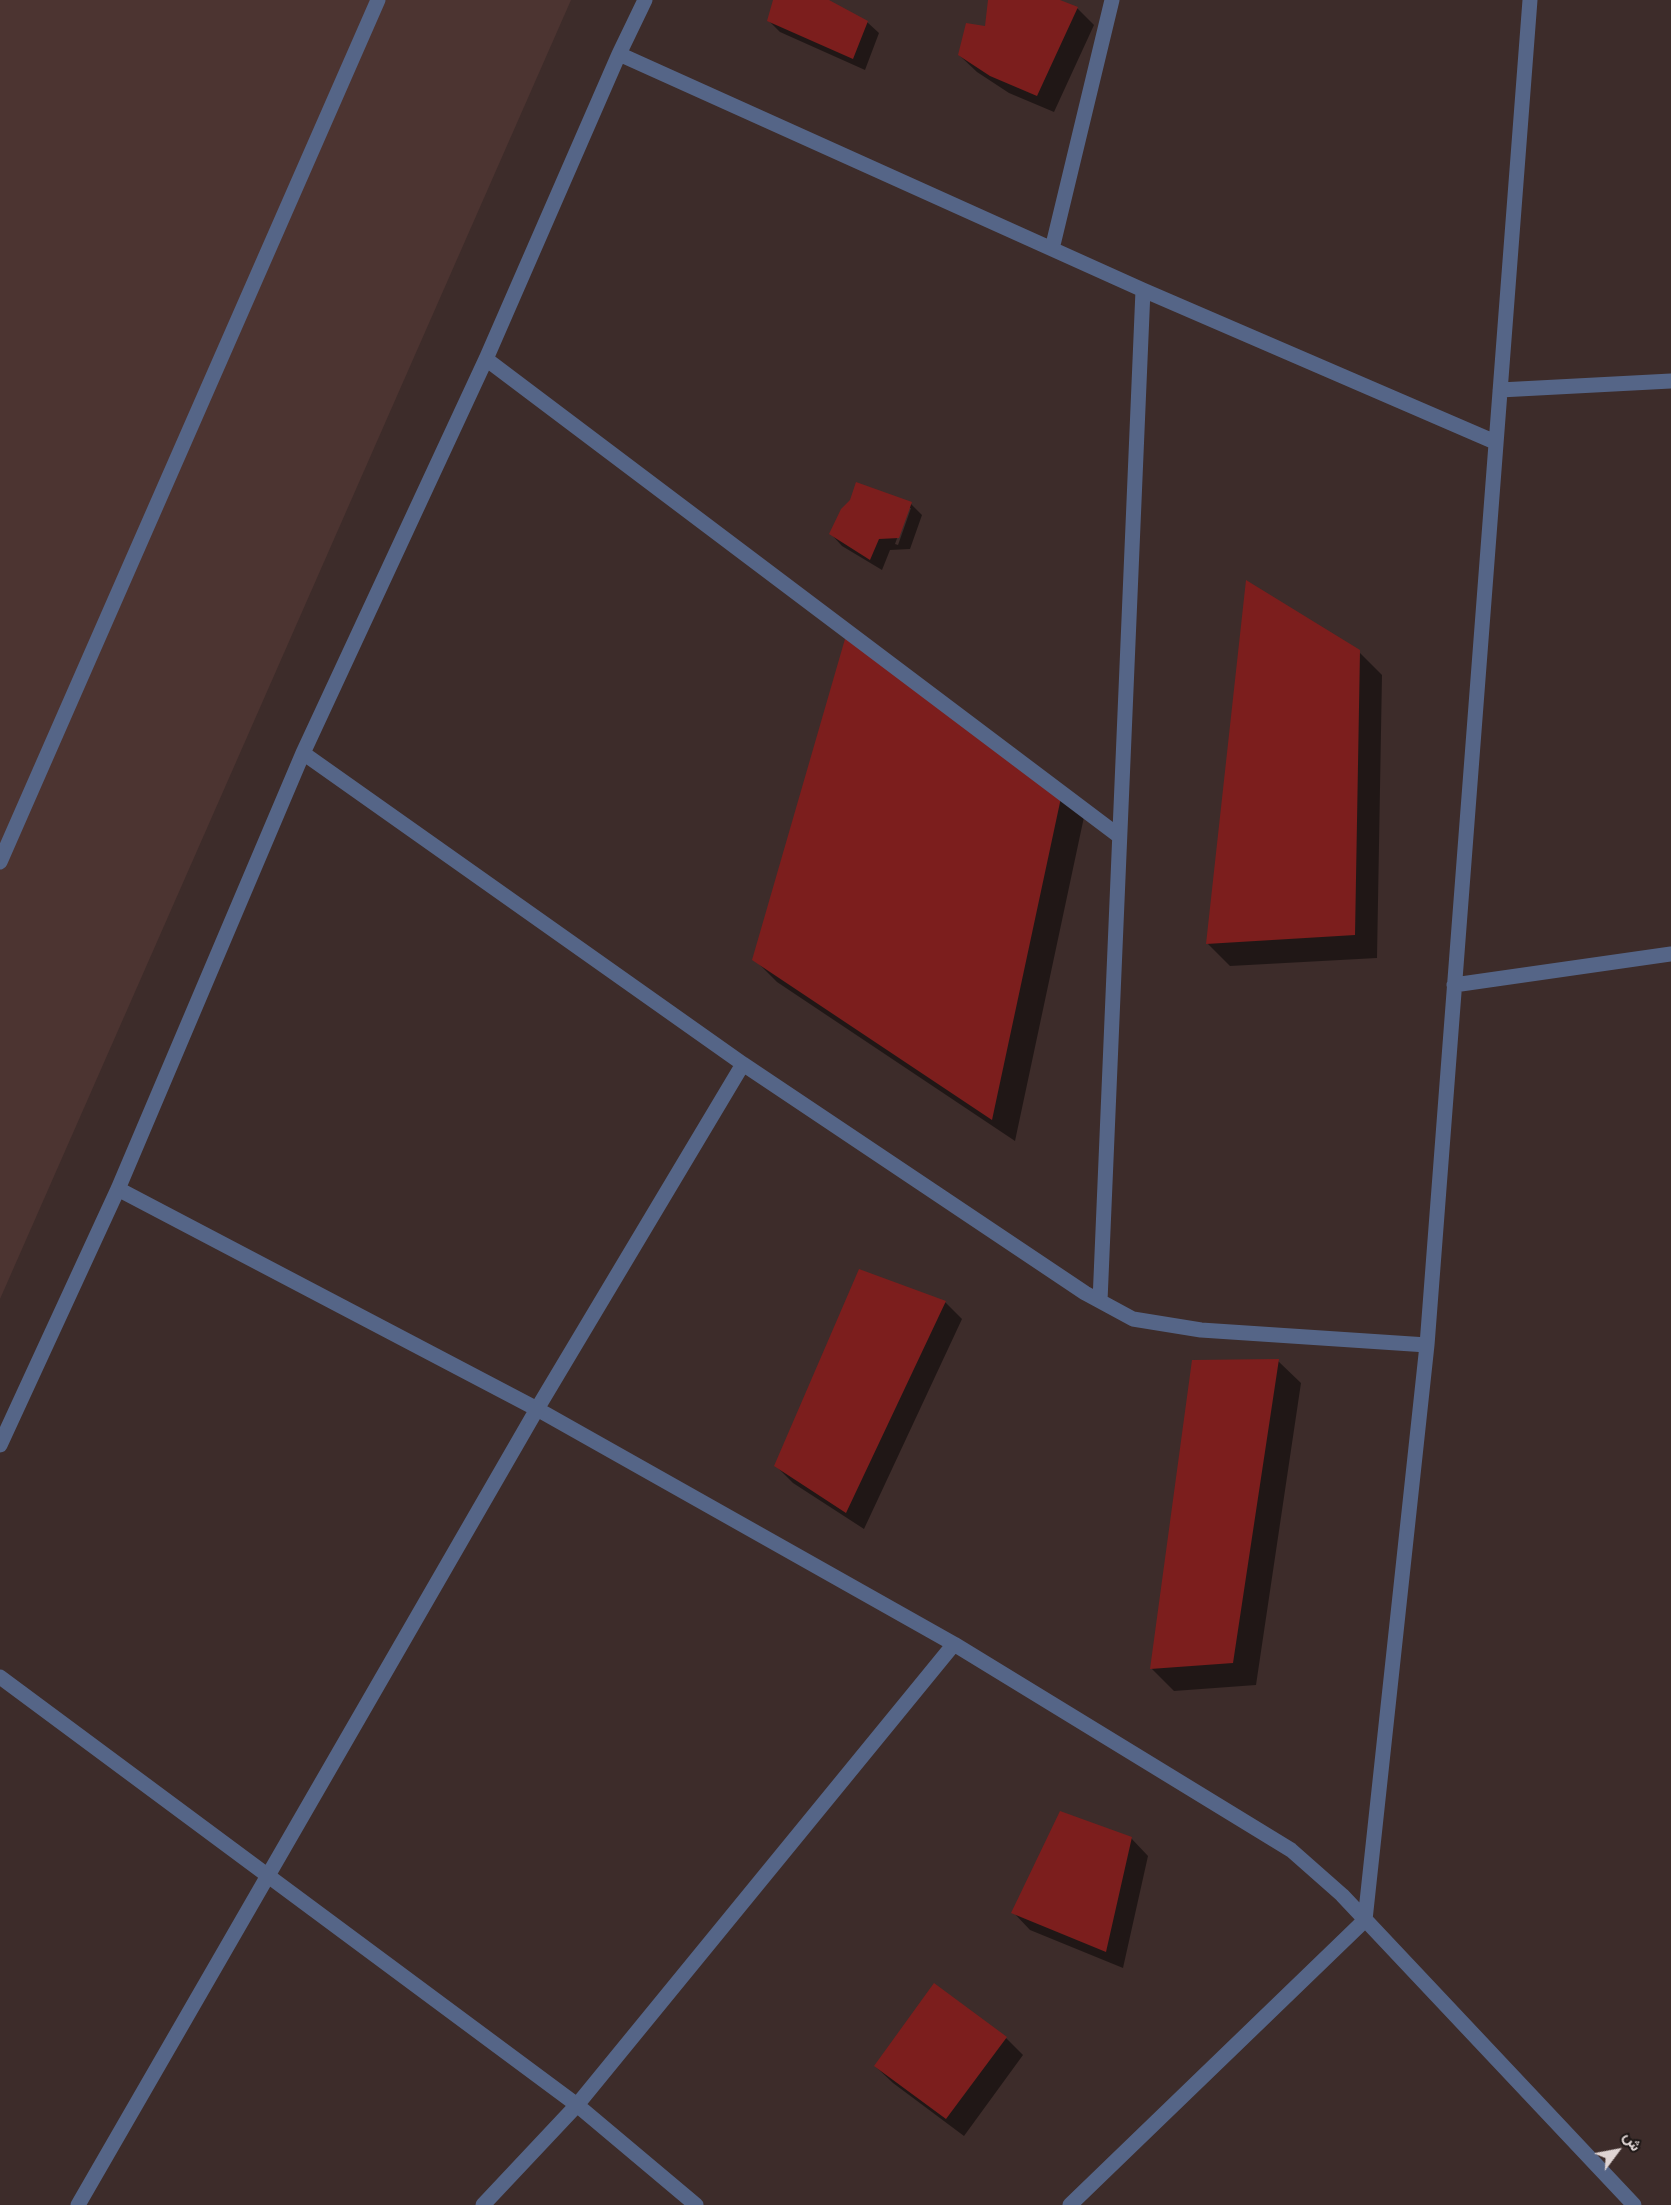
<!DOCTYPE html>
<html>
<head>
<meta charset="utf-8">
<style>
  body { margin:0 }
  #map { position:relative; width:1671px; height:2205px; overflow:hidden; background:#3d2c2a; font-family:"Nunito Sans",Vazirmatn,sans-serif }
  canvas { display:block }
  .north { position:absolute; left:1587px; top:2121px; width:60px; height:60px; -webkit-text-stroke:4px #1e1716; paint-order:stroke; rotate:58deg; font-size:16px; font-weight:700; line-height:24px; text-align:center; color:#dfd4d3 }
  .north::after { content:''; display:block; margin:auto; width:21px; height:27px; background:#dfd4d3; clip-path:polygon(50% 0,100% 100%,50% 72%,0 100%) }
</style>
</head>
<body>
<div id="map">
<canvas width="1671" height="2205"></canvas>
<div class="north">ش</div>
</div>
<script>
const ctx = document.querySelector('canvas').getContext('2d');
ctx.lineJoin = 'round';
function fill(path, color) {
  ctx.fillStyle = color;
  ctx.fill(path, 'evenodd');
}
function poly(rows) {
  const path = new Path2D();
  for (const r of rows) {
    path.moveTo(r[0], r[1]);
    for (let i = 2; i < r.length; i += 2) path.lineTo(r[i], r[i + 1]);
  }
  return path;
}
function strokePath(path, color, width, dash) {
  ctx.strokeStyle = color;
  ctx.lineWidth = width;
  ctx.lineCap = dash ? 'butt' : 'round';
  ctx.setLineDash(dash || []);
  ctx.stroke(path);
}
const built = poly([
  [0,0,571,0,0,1299]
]);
const shadow = poly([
  [774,0,826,0,867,22,879,33,865,70,780,32,768,20],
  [990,0,1056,0,1077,8,1094,25,1054,112,1009,93,977,72,959,55,986,27],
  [911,504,922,515,910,549,890,550,882,570,842,546,831,534],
  [908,508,911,508,898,545,895,544],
  [848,634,1084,817,1015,1141,777,982,754,959],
  [1359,652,1382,675,1377,958,1230,966,1207,943],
  [945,1302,962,1319,864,1529,793,1483,776,1466],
  [1278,1361,1301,1383,1256,1685,1174,1691,1151,1668],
  [1131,1838,1148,1856,1123,1968,1030,1930,1013,1912],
  [1006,2038,1023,2055,964,2136,893,2083,875,2066]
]);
const building = poly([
  [773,0,829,0,868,21,853,59,767,21],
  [988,0,1060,0,1078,7,1037,96,990,76,958,55,966,23,985,26],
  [856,482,912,502,899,538,879,539,870,560,829,534,841,509,850,500],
  [1246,580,1360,650,1355,935,1206,944],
  [847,632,1062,793,992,1120,752,960],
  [859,1269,946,1301,846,1513,774,1466],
  [1279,1359,1233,1663,1150,1669,1192,1360],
  [1060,1811,1132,1837,1106,1952,1011,1913],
  [934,1983,1007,2037,946,2119,874,2066]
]);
const minor = poly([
  [619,54,1143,290,1495,442],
  [1052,249,1112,0],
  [486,359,1119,836],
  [1500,390,1671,381],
  [303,753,743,1064,1085,1293,1133,1319,1201,1330,1427,1345],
  [0,862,378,0],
  [1454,985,1671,954],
  [118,1189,537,1409,954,1644,1291,1850,1342,1895,1634,2205],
  [1100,1301,1143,290],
  [0,1445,118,1189,303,753,486,359,619,54,645,0],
  [0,1677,577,2105,696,2205],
  [78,2205,537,1409,743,1064],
  [483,2205,577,2105,954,1644],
  [1070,2205,1365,1920,1427,1345,1530,0]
]);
fill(built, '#4c3431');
fill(shadow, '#0007');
fill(building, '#7c1e1d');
strokePath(minor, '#556587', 15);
</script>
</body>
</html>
